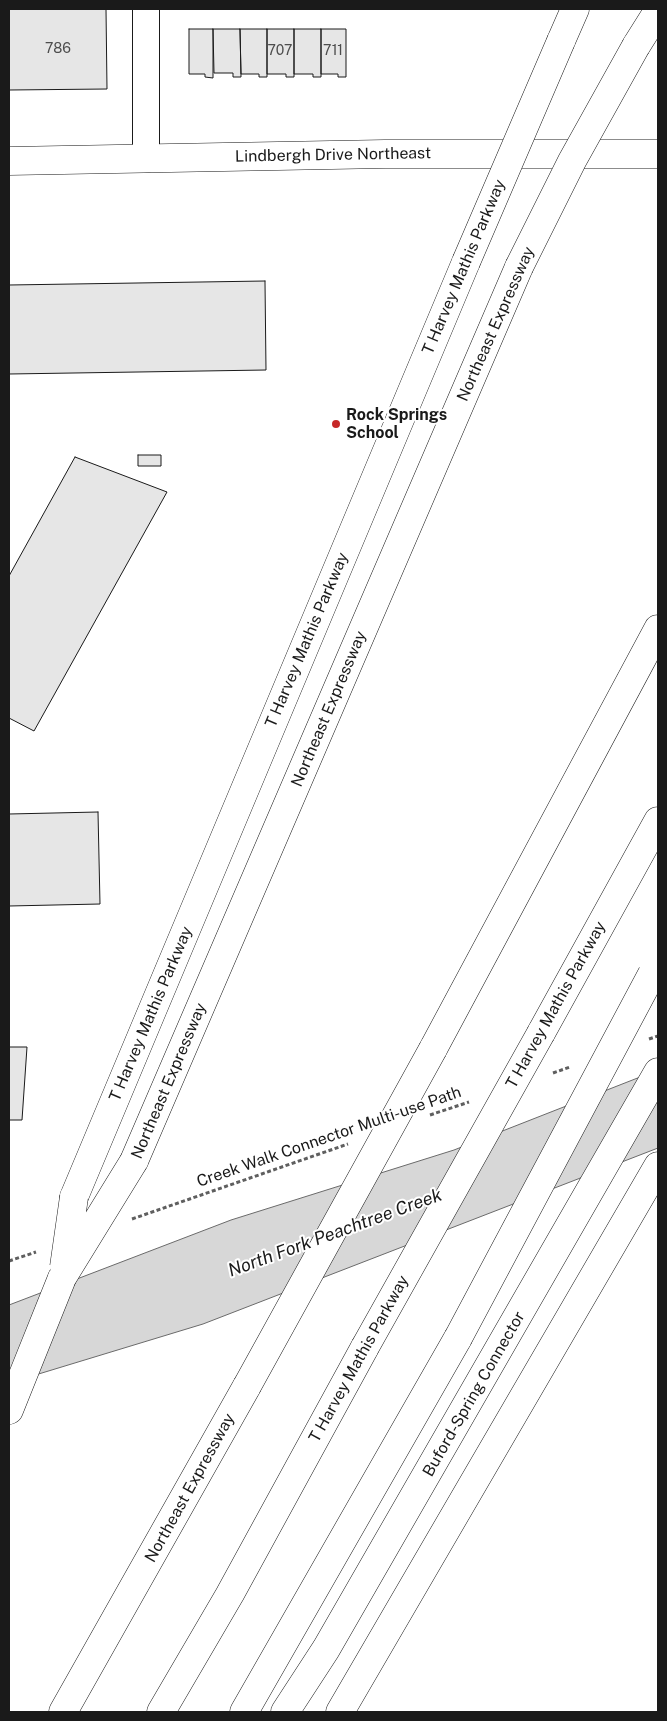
<!DOCTYPE html>
<html>
<head>
<meta charset="utf-8">
<style>
  body { margin:0 }
  #map { position:relative; width:667px; height:1721px; overflow:hidden; background:#fff; font-family:"Public Sans",sans-serif }
  canvas { display:block }
  .frame { position:absolute; inset:0; border:10px solid #1a1a1a; pointer-events:none }
</style>
</head>
<body>
<div id="map">
<canvas width="667" height="1721"></canvas>
<div class="frame"></div>
</div>
<script>
const ctx = document.querySelector('canvas').getContext('2d');
ctx.lineJoin = 'round';
function fill(path, color) {
  ctx.fillStyle = color;
  ctx.fill(path, 'evenodd');
}
function poly(rows) {
  const path = new Path2D();
  for (const r of rows) {
    path.moveTo(r[0], r[1]);
    for (let i = 2; i < r.length; i += 2) path.lineTo(r[i], r[i + 1]);
  }
  return path;
}
function strokePath(path, color, width, dash) {
  ctx.strokeStyle = color;
  ctx.lineWidth = width;
  ctx.lineCap = dash ? 'butt' : 'round';
  ctx.setLineDash(dash || []);
  ctx.stroke(path);
}
function label(font, color, halo, rows, align = 'center') {
  ctx.font = font + ' "Public Sans",sans-serif';
  ctx.lineWidth = 4;
  ctx.setLineDash([]);
  ctx.textBaseline = 'middle';
  ctx.strokeStyle = halo;
  ctx.fillStyle = color;
  for (const [text, x, y, turn = 0] of rows) {
    ctx.save();
    ctx.translate(x, y);
    ctx.rotate((+turn || 0) * Math.PI / 180);
    ctx.textAlign = isNaN(turn) ? turn : align;
    if (halo) ctx.strokeText(text, 0, 0);
    ctx.fillText(text, 0, 0);
    ctx.restore();
  }
}
const water = poly([
  [658,1070,658,1148,203,1324,9,1383,9,1305,231,1220,454,1150,658,1070]
]);
const building = poly([
  [9,9,106,9,107,89,9,90,9,9],
  [189,29,213,29,213,78,205,77,205,74,189,74,189,29],
  [213,29,240,29,241,77,233,77,233,73,214,73,213,29],
  [240,29,267,29,267,77,259,77,259,74,241,74,240,29],
  [267,29,294,29,294,77,286,77,286,74,267,74,267,29],
  [294,29,321,29,321,77,313,77,313,74,294,74,294,29],
  [321,29,346,29,346,77,338,77,338,74,321,74,321,29],
  [265,281,266,370,9,374,9,285,265,281],
  [138,455,161,455,161,466,138,466,138,455],
  [75,457,167,492,34,731,9,718,9,576,75,457],
  [98,812,100,904,9,906,9,814,98,812],
  [9,1047,27,1047,22,1120,9,1120,9,1047]
]);
const path = poly([
  [649,1039,658,1036],
  [553,1073,570,1067],
  [430,1115,469,1102],
  [132,1219,348,1144],
  [9,1261,36,1252]
]);
const minor = poly([
  [146,9,146,159]
]);
const secondary = poly([
  [9,161,385,154,658,154]
]);
const motorway = poly([
  [561,41,575,9],
  [636,46,658,11],
  [541,1033,658,821],
  [433,1049,658,629],
  [134,1161,519,267],
  [74,1197,466,262],
  [9,1410,62,1278],
  [63,1712,247,1386],
  [161,1712,230,1594,365,1347],
  [244,1712,458,1338],
  [285,1712,326,1649,658,1072],
  [340,1712,658,1166]
]);
const motorwayBridge = poly([
  [466,262,561,41],
  [519,267,572,161,636,46],
  [64,1267,74,1197],
  [62,1278,134,1161],
  [458,1338,652,974],
  [365,1347,541,1033],
  [247,1386,433,1049]
]);
const markers = [
  [336,424,5,"#c62828"]
];
const numberNames = [
  ["786",58,49],
  ["707",280,51],
  ["711",333,51]
];
const streetNames = [
  ["Lindbergh Drive Northeast",333,155,-1],
  ["T Harvey Mathis Parkway",464,267,-67],
  ["Northeast Expressway",496,324,-66],
  ["T Harvey Mathis Parkway",307,640,-67],
  ["Northeast Expressway",329,709,-67],
  ["T Harvey Mathis Parkway",556,1005,-61],
  ["T Harvey Mathis Parkway",151,1014,-67],
  ["Northeast Expressway",169,1081,-67],
  ["Creek Walk Connector Multi-use Path",329,1137,-19],
  ["T Harvey Mathis Parkway",359,1359,-61],
  ["Buford-Spring Connector",474,1394,-60],
  ["Northeast Expressway",190,1488,-61]
];
const poiNames = [
  ["Rock Springs",346,415],
  ["School",346,433]
];
const waterNames = [
  ["North Fork Peachtree Creek",335,1233,-20]
];
fill(water, '#d7d7d7');
strokePath(water, '#6a6a6a', 1);
fill(building, '#e6e6e6');
strokePath(building, '#1a1a1a', 1);
strokePath(minor, '#1a1a1a', 28);
strokePath(secondary, '#1a1a1a', 29);
strokePath(motorway, '#1a1a1a', 29);
strokePath(path, '#5f5f5f', 3, [4, 2.5]);
strokePath(minor, '#fff', 26);
strokePath(secondary, '#fff', 28);
strokePath(motorway, '#fff', 28);
strokePath(motorwayBridge, '#1a1a1a', 29, []);
strokePath(motorwayBridge, '#fff', 28);
for (const [x, y, r, color] of markers) {
  const dot = new Path2D();
  dot.arc(x, y, r, 0, 2 * Math.PI);
  ctx.fillStyle = color;
  ctx.fill(dot);
  strokePath(dot, '#fff', 2);
}
label('14px', '#4d4d4d', null, numberNames);
label('16px', '#1a1a1a', '#fff', streetNames);
label('bold 16px', '#1a1a1a', '#fff', poiNames, 'left');
label('italic 18px', '#1a1a1a', '#fff', waterNames);
</script>
</body>
</html>
